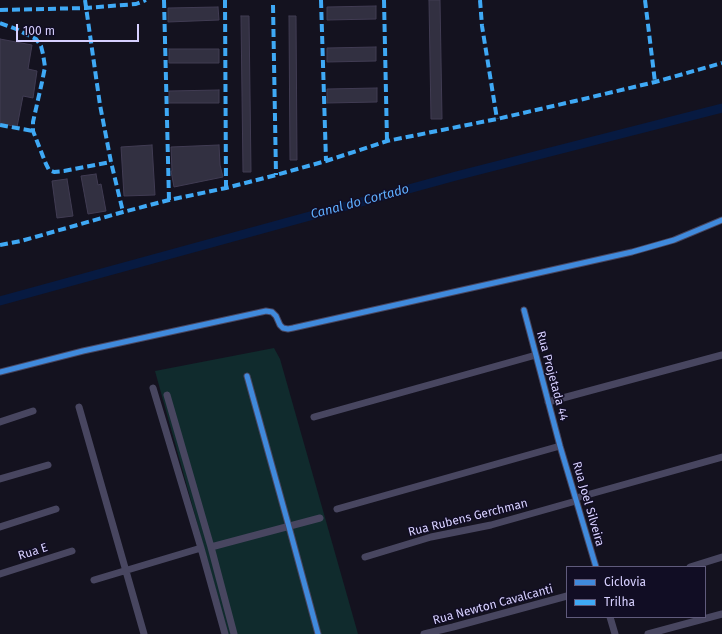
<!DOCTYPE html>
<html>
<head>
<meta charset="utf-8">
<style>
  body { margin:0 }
  #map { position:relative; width:722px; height:634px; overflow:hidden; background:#14121f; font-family:"Fira Sans",sans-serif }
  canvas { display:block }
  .legend { position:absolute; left:566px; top:566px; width:140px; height:52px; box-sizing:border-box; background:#110d24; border:1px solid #605b7c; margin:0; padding:5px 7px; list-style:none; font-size:12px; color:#d7d0ff }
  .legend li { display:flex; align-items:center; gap:8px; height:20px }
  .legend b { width:20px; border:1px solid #605b7c }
  .scale { position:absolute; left:16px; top:24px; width:123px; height:18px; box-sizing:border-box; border:2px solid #d7d0ff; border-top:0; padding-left:5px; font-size:12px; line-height:14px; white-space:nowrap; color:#d7d0ff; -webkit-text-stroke:3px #110d24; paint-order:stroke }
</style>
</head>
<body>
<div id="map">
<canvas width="722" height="634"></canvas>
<ul class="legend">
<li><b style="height:5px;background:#408adc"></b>Ciclovia</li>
<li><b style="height:5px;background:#3fa9f5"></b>Trilha</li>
</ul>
<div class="scale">100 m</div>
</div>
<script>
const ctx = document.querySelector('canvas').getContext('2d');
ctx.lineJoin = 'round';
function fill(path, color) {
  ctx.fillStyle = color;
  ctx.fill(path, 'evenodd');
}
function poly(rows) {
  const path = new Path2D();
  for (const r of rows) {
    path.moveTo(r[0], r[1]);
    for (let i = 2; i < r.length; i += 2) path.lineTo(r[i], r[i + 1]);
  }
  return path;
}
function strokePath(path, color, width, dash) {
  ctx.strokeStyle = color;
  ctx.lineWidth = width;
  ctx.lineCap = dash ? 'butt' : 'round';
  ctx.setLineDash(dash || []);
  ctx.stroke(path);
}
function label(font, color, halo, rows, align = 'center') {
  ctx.font = font + ' "Fira Sans",sans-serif';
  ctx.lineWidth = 3;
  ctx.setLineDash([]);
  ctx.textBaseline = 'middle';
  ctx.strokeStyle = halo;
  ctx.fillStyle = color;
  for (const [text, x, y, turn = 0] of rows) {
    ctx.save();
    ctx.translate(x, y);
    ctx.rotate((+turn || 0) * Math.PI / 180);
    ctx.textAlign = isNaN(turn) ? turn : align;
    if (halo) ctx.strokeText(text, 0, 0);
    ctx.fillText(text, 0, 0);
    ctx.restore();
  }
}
const green = poly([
  [274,348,280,359,358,634,228,634,155,371]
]);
const canal = poly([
  [0,301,456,176,722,108]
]);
const building = poly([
  [429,0,440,0,442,119,431,119,429,0],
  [376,6,376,19,327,20,327,7,376,6],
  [218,7,219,20,168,22,168,8,218,7],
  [241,16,249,16,251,172,243,172,241,16],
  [289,16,296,16,297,160,290,160,289,16],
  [0,39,32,45,28,69,37,71,33,98,23,96,17,127,0,123,0,39],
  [376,47,376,61,327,62,327,48,376,47],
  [169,49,219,49,219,63,169,63,169,49],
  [377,88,377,102,327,103,327,89,377,88],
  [219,90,219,103,169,103,169,91,219,90],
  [152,145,155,195,124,196,121,147,152,145],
  [219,145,220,165,223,177,174,187,171,171,172,171,171,147,219,145],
  [96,174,98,185,101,184,106,211,88,214,81,176,96,174],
  [67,179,73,216,57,218,52,181,67,179]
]);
const minor = poly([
  [524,310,560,446,596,567],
  [0,372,83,351,266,311,272,312,276,316,280,325,283,328,288,329,293,328,632,252,674,240,722,220],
  [247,376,289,527,318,634],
  [153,388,201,548,225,634],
  [167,395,211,547,234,634],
  [548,402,722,355],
  [79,407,144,634],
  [314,417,536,355],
  [0,422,33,411],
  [0,479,48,465],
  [576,498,722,457],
  [337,509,560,446],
  [0,527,56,509],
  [211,547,320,518],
  [365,557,431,537,491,525,576,501],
  [690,567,722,557],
  [0,574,72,551],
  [94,580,201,548],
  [610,617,615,634],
  [424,634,453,627,567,596],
  [648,634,722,614]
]);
const quiet = poly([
  [85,0,100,105,111,162,123,212],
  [164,0,169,200],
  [225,0,226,188],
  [321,0,326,161],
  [384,0,387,141],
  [480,0,482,26,497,119],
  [645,0,655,82],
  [273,5,276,175],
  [0,10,86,8,136,4,146,0],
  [0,23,16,29,36,39,41,46,43,54,45,67,42,82,33,122,33,131,46,164,49,170,54,172,64,171,111,162],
  [0,125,33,131],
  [0,245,21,241,123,212,169,200,226,188,276,175,326,161,387,141,497,119,575,101,655,82,722,63]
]);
const cycleway = poly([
  [524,310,560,446,596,567],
  [0,372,83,351,266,311,272,312,276,316,280,325,283,328,288,329,293,328,632,252,674,240,722,220],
  [247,376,289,527,318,634]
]);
const streetNames = [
  ["Rua Projetada 44",552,376,75],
  ["Rua Joel Silveira",588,504,74],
  ["Rua Rubens Gerchman",468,518,-14],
  ["Rua E",33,552,-18],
  ["Rua Newton Cavalcanti",493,605,-15]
];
const waterNames = [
  ["Canal do Cortado",360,202,-15]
];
fill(green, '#102b2d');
strokePath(canal, '#071a41', 9);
fill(building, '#323041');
strokePath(building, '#413c53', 1);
strokePath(minor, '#484660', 7);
strokePath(quiet, '#3fa9f5', 4, [8, 4]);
strokePath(cycleway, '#408adc', 5);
label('12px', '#d7d0ff', '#110d24', streetNames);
label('italic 13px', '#5eafff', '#110d24', waterNames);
</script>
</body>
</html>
